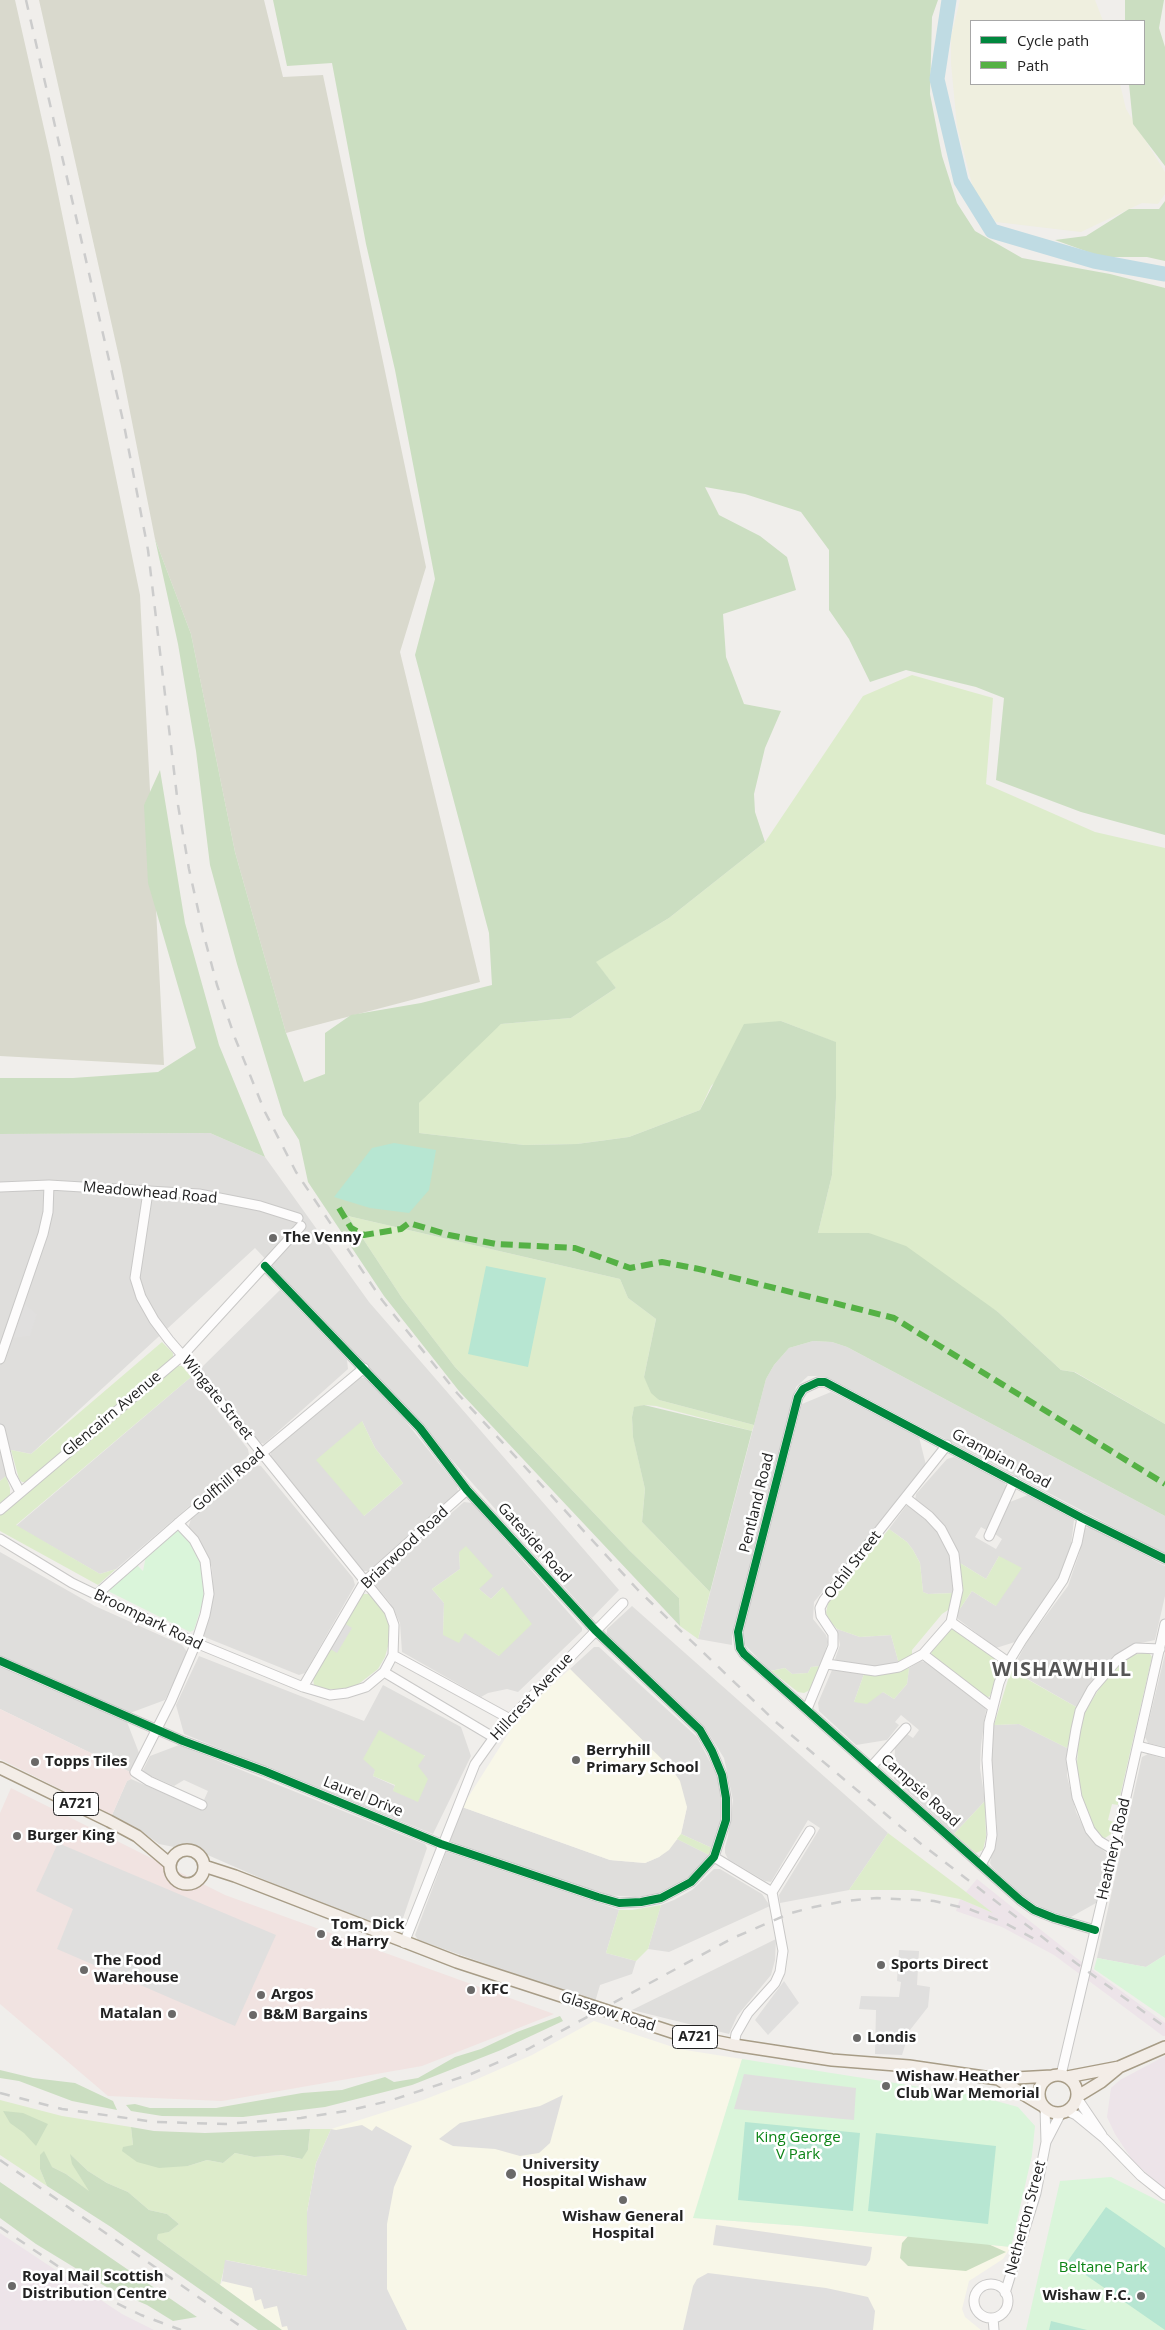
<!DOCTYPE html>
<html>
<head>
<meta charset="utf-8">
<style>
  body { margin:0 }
  #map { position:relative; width:1165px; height:2330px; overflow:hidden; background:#f0eeeb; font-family:"Open Sans",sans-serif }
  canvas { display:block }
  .legend { position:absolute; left:970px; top:20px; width:175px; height:65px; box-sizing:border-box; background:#fff; border:1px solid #a7a7a7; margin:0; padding:6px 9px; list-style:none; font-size:15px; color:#222 }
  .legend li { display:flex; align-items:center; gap:10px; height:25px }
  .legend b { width:25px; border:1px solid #a7a7a7 }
</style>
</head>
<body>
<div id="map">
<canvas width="1165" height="2330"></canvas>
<ul class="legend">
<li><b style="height:6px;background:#00873e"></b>Cycle path</li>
<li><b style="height:6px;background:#55b145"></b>Path</li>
</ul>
</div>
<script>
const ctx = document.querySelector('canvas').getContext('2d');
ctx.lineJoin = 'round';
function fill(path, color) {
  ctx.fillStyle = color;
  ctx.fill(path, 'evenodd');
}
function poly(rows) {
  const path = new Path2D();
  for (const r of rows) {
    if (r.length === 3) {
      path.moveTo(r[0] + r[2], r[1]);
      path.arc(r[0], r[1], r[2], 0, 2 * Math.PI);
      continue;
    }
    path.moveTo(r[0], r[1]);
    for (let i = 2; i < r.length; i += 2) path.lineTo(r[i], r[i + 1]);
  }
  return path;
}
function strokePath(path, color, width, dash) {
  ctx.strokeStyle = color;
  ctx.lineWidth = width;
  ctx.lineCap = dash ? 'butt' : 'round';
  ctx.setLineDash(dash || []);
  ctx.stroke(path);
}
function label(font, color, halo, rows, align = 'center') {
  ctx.font = font + ' "Open Sans",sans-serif';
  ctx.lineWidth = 5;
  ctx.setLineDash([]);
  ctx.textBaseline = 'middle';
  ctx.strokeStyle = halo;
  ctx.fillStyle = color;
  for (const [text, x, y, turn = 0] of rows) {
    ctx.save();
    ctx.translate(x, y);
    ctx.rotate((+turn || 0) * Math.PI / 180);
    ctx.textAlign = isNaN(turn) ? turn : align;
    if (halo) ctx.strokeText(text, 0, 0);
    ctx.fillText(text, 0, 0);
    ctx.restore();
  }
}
const residential = poly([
  [210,1133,265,1157,369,1302,619,1590,592,1618,388,1388,255,1248,31,1454,11,1450,6,1476,0,1481,0,1134],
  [280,1290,347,1360,348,1369,264,1444,256,1441,200,1369],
  [813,1341,832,1342,847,1347,1165,1516,1165,1554,825,1376,808,1376,796,1387,732,1636,732,1645,698,1639,766,1379,774,1365,789,1348],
  [191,1377,248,1449,249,1455,116,1569,100,1574,16,1526],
  [357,1377,365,1378,399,1413,457,1486,458,1491,368,1571,362,1571,270,1459,271,1452],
  [362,1421,375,1448,403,1483,364,1516],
  [831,1392,919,1437,926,1465,814,1602,813,1619,826,1635,828,1642,821,1666,811,1667,808,1673,792,1674,785,1668,770,1671,746,1646,742,1635,802,1404],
  [954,1457,1004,1482,1007,1488,988,1531,981,1527,975,1537,996,1549,1002,1539,995,1534,1010,1502,1028,1495,1074,1520,1071,1545,1065,1567,1054,1587,1015,1642,996,1648,958,1619,957,1613,972,1591,996,1606,999,1556,986,1579,960,1563,954,1544,945,1528,915,1501,916,1494,947,1459],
  [256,1465,261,1466,353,1578,355,1585,305,1673,299,1675,202,1636,210,1615,213,1592,212,1568,206,1552,188,1528,191,1519],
  [464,1502,472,1503,582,1628,582,1631,518,1692,507,1689,488,1693,481,1697,402,1652,400,1623,390,1603,376,1586,376,1579],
  [459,1552,479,1589,491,1599,503,1587,499,1656,465,1632,443,1635,444,1603,432,1589,460,1569],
  [906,1506,912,1506,939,1531,951,1554,955,1593,928,1594,923,1592,920,1563,913,1550,907,1542,889,1529],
  [1089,1527,1165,1566,1165,1596,1155,1640,1136,1644,1111,1659,1096,1675,1078,1708,1012,1670,1028,1640,1068,1586,1080,1551,1083,1533,1085,1528],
  [0,1552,95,1606,182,1645,188,1653,165,1700,130,1713,0,1656],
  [632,1606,888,1833,849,1890,780,1903,779,1895,820,1828,808,1820,771,1882,765,1881,728,1859,725,1853,725,1847,728,1836,733,1800,724,1758,707,1731,607,1636,607,1629],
  [837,1629,860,1637,891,1635,899,1664,875,1668,839,1664,835,1659,840,1645],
  [594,1647,599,1647,697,1737,717,1775,722,1809,721,1822,712,1848,681,1834,687,1807,570,1669],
  [1165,1654,1165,1747,1148,1743,1145,1737],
  [199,1656,364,1721,383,1685,461,1727,471,1756,433,1834,184,1734,176,1705],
  [425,1755,393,1790,395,1786,373,1776,375,1771],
  [921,1661,925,1662,984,1705,986,1710,981,1745,980,1768,985,1801,954,1834,894,1779,895,1747,907,1734,913,1738,919,1730,901,1715,895,1722,899,1725,887,1740,856,1745,819,1711,818,1703,832,1670,864,1674,854,1702,883,1692,894,1699,907,1684,909,1668],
  [0,1667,127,1722,139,1753,130,1772,0,1709],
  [1019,1724,1067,1748,1067,1776,1076,1812,1086,1832,1107,1854,1096,1903,1071,1917,1044,1909,1023,1896,992,1867,990,1863,997,1825,991,1780,991,1756,994,1725],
  [179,1745,425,1844,427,1848,401,1924,393,1930,288,1890,187,1846,174,1847,159,1844,135,1827,112,1815,127,1781,131,1779,200,1809,208,1791,184,1780,174,1786,142,1772,150,1756],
  [1148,1754,1165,1759,1165,1955,1146,1967,1097,1958,1142,1757],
  [462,1807,610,1860,645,1863,659,1857,677,1839,709,1855,702,1865,692,1875,660,1894,635,1897,605,1895,450,1841],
  [446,1852,619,1910,606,1953,636,1961,632,1974,600,1985,595,2002,418,1940,415,1935],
  [714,1869,720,1869,762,1894,770,1906,669,1952,648,1949,661,1905,674,1900,692,1890],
  [776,1939,775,1960,771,1975,737,2016,729,2034,632,2010]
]);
const commercial = poly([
  [0,1709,130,1772,131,1779,127,1781,112,1815,0,1759],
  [11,1788,225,1895,554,2014,422,2066,222,2101,108,2096,0,2004,0,1813]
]);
const industrial = poly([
  [977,1879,1075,1957,1165,2023,1165,2036,1163,2036,1054,1955,1002,1927,956,1911,960,1899,991,1912,966,1892],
  [1165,2056,1165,2190,1133,2161,1115,2134,1107,2117,1111,2088,1120,2080],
  [0,2233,122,2314,154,2330,0,2330]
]);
const education = poly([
  [570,1669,671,1768,680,1781,687,1807,681,1834,669,1850,659,1857,645,1863,610,1860,462,1807,515,1723,543,1693],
  [594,2021,679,2049,742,2059,694,2218,801,2226,1011,2247,1003,2259,969,2281,962,2309,965,2317,981,2330,282,2330,220,2285,316,2163,331,2129,423,2100,475,2080,532,2055]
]);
const construction = poly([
  [0,0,15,0,50,155,140,595,164,1065,0,1056],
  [39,0,264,0,283,77,323,75,426,567,400,652,480,982,286,1033,235,852,191,634,155,539,121,366]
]);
const farmland = poly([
  [960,0,1095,0,1103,21,971,21,971,84,1120,84,1126,109,1165,172,1165,194,1158,204,1142,203,1081,232,996,222,974,192,957,126,951,63,951,36]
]);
const grass = poly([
  [912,675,993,698,986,784,1095,832,1165,848,1165,1424,1075,1372,1061,1370,998,1312,869,1233,818,1233,832,1175,836,1098,835,1042,781,1021,711,1086,700,1110,629,1137,577,1144,524,1145,419,1133,419,1103,457,1058,501,1024,571,1018,616,988,595,962,669,918,765,842,863,696],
  [348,1216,620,1279,628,1298,656,1319,644,1377,659,1400,754,1425,752,1431,656,1406,644,1405,634,1408,632,1417,633,1436,645,1489,642,1522,710,1592,698,1639,680,1626,679,1598,630,1551,455,1367,402,1298],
  [162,1342,173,1353,173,1359,28,1482,22,1482,19,1479,11,1450,31,1454],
  [175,1366,182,1366,191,1377,16,1525,100,1574,116,1569,98,1585,0,1531,0,1513],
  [362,1421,375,1448,403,1483,364,1516,316,1460],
  [6,1476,10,1488,10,1497,0,1504,0,1481],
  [889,1529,907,1542,913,1550,920,1563,923,1592,928,1594,955,1593,951,1608,942,1614,912,1650,912,1658,899,1664,891,1635,860,1637,837,1629,829,1620,826,1613,828,1603],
  [466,1546,493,1576,479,1589,491,1599,503,1587,532,1624,499,1656,465,1633,459,1643,443,1635,444,1603,432,1589,460,1569,459,1552],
  [999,1556,1022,1568,996,1606,972,1591,957,1613,961,1594,960,1563,986,1579],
  [362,1594,369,1594,383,1610,389,1622,390,1639,385,1657,378,1669,356,1686,346,1689,325,1689,314,1686,313,1677],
  [955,1627,1001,1661,1002,1666,990,1696,986,1698,932,1658,931,1650,948,1629],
  [1148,1651,1152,1657,1118,1805,1112,1804,1108,1820,1114,1822,1111,1834,1105,1838,1101,1837,1091,1823,1082,1805,1076,1778,1079,1734,1084,1713,1104,1681,1127,1657],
  [821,1666,812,1689,804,1693,798,1692,771,1671,785,1668,792,1674,808,1673,811,1667],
  [909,1668,907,1684,894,1699,883,1692,867,1704,854,1702,864,1674,890,1673],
  [1011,1670,1078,1708,1067,1748,1019,1724,994,1725],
  [379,1730,425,1756,418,1766,428,1779,418,1802,393,1791,395,1785,373,1776,375,1770,363,1759],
  [985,1801,986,1837,983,1850,976,1853,954,1834],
  [888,1833,966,1892,993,1913,960,1899,913,1890,849,1890],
  [681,1834,712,1848,709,1855,677,1839],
  [661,1905,648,1949,636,1961,606,1953,619,1910,632,1910],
  [0,2100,62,2116,131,2127,133,2145,188,2166,207,2160,223,2163,235,2153,254,2157,282,2155,301,2159,308,2150,310,2129,331,2129,316,2163,307,2212,307,2276,226,2260,220,2285,157,2239,158,2233,169,2232,179,2224,167,2214,149,2210,128,2192,107,2183,88,2171,71,2155,90,2192,66,2174,52,2167,40,2169,47,2186,0,2155]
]);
const forest = poly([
  [273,0,938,0,932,17,930,94,942,156,957,203,975,231,1022,258,1110,274,1165,288,1165,835,1081,812,996,780,1004,698,976,687,906,670,870,682,849,639,829,610,829,550,801,512,745,494,705,487,719,515,760,536,787,557,796,590,723,614,726,657,744,704,781,711,765,748,754,794,755,812,765,842,669,918,596,962,616,988,571,1018,501,1024,419,1103,419,1133,524,1145,577,1144,629,1137,700,1110,744,1024,781,1021,836,1042,836,1098,832,1175,818,1233,869,1233,906,1246,998,1312,1061,1370,1074,1372,1165,1424,1165,1516,847,1347,832,1342,813,1341,789,1348,774,1365,766,1379,754,1425,659,1400,651,1393,644,1377,656,1319,628,1298,620,1279,348,1216,402,1298,455,1367,630,1551,679,1598,680,1626,459,1391,384,1296,308,1182,299,1140,283,1115,237,964,210,865,196,751,178,644,155,539,191,634,235,852,286,1033,304,1082,325,1074,325,1033,351,1015,421,1003,492,985,489,933,415,655,435,579,395,370,366,244,332,63,287,66],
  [1125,0,1164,0,1159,28,1165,47,1165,166,1133,124,1129,84,1144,84,1144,21,1125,21],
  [1165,201,1165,261,1147,257,1102,257,1055,240,1086,236,1129,209,1159,209],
  [160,770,185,923,219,1045,265,1157,210,1133,0,1134,0,1078,73,1078,158,1072,196,1048,148,883,144,805],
  [644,1405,752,1431,710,1592,642,1522,645,1489,633,1437,632,1417,634,1407],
  [560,2016,563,2021,501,2050,412,2085,325,2107,243,2117,162,2116,131,2111,126,2105,135,2104,150,2108,216,2108,302,2093,342,2090,385,2077,394,2082,418,2078,455,2057,481,2049,517,2032],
  [0,2070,33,2078,75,2083,113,2101,117,2110,72,2101,19,2081,0,2078],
  [3,2111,23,2113,48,2124,36,2146,24,2133,10,2123],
  [131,2127,154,2131,205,2133,310,2129,308,2150,302,2159,282,2155,254,2157,235,2153,223,2163,207,2160,188,2166,159,2168,137,2162,122,2151,123,2147,133,2145],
  [44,2151,52,2167,66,2174,89,2191,72,2164,70,2154,88,2171,107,2183,128,2192,149,2210,167,2214,179,2224,169,2232,158,2234,157,2239,282,2330,258,2330,111,2227,47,2186,40,2169,40,2155],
  [0,2182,197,2317,173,2321,147,2305,108,2288,36,2244,0,2218],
  [910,2234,986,2243,1006,2252,966,2271,908,2266,900,2258,902,2243]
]);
const park = poly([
  [178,1531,183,1532,189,1539,203,1569,204,1598,194,1630,190,1632,108,1591,136,1564,143,1571,146,1556,173,1533],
  [1165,1955,1165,2018,1094,1969,1097,1958,1146,1967],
  [742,2059,978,2096,1018,2107,1035,2126,1032,2155,1011,2247,801,2226,693,2218],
  [1111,2177,1165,2204,1165,2330,1026,2330,1060,2181]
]);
const pitch = poly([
  [394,1143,436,1150,429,1190,409,1213,370,1208,334,1197,372,1148],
  [486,1266,546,1278,528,1367,468,1354],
  [745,2122,860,2133,853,2211,738,2200],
  [876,2133,996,2146,988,2224,868,2211],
  [1106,2207,1165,2248,1165,2330,1067,2262],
  [1051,2321,1087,2330,1049,2330]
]);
const parking = poly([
  [25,1304,37,1314,30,1336,13,1338],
  [344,1623,352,1628,337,1653,330,1649],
  [58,1843,276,1935,235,2026,57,1949,73,1909,36,1891],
  [899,1950,919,1951,917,1985,930,1987,928,2007,910,2030,902,2055,875,2054,876,2010,859,2009,861,1996,899,1997,901,1982,897,1981],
  [784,1981,799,2003,768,2035,755,2020],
  [744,2074,856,2088,854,2120,734,2109],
  [563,2095,550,2143,539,2153,520,2156,495,2149,453,2146,439,2139,460,2123,540,2106],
  [362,2125,372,2131,376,2126,412,2146,394,2187,387,2224,387,2289,407,2330,288,2330,287,2326,282,2327,277,2306,264,2309,261,2299,255,2301,252,2288,222,2281,225,2260,307,2276,307,2212,316,2163,331,2129,336,2130],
  [716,2225,872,2247,870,2260,866,2266,713,2245],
  [708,2273,826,2288,868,2297,875,2311,873,2330,683,2330,693,2286,697,2279]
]);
const river = poly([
  [949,0,937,79,961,181,992,231,1094,261,1165,274]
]);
const minor = poly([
  [0,1187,49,1185,199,1194,260,1206,298,1218],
  [0,1359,43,1234,48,1212,49,1185],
  [0,1429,11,1475,20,1492],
  [0,1510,183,1355,301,1226],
  [178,1523,194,1540,205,1561,209,1594,205,1615,196,1643,171,1701,135,1772,149,1781,202,1805],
  [989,1536,1014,1481],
  [0,1539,72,1583,196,1643,303,1687,330,1695,347,1693,366,1687,384,1672,393,1655,394,1625,389,1611,195,1370,169,1340,154,1320,141,1297,135,1278,148,1192],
  [96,1595,183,1519,364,1368],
  [951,1622,1008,1662],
  [923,1654,992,1707],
  [393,1655,510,1719],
  [0,1661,183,1741,264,1771,441,1844,598,1897,619,1903,641,1902,661,1898,691,1882,714,1857,726,1820,726,1798,722,1775,712,1751,700,1730,595,1630,467,1490,420,1428,265,1266],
  [827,1664,875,1671,899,1667,923,1654,951,1622,958,1590,954,1554,941,1529,929,1516,906,1498],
  [384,1672,493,1737],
  [303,1687,365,1581,467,1490],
  [807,1709,833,1646,833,1634,821,1616,820,1608,824,1600,947,1445],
  [1138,1746,1165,1753],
  [872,1766,906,1728],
  [1114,1850,1099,1841,1090,1830,1077,1797,1071,1759,1076,1729,1080,1711,1092,1689,1118,1659,1136,1648,1160,1649],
  [714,1857,772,1892,783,1951,780,1972,775,1983,748,2013,736,2034,734,2045],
  [981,1865,990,1848,992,1835,987,1760,989,1723,999,1683,1005,1668,1022,1640,1063,1580,1077,1543,1082,1518],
  [772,1892,810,1831],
  [1095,1930,1054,1918,1034,1910,1020,1900,744,1654,740,1648,738,1632,798,1397,803,1389,818,1382,825,1382,1082,1518,1165,1559],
  [404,1943,475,1764,500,1729,623,1603],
  [1061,2075,1114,1850,1165,1624],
  [1077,2098,1102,2135],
  [1067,2111,1076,2115,1104,2138,1141,2176,1165,2195],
  [1046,2142,1061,2113],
  [991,2301,17],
  [1005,2293,1036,2193,1046,2142,1045,2108],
  [993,2318,994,2330]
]);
const major = poly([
  [0,1768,109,1821,137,1836,170,1864],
  [187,1867,17],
  [204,1866,235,1876,457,1962,675,2033,734,2045,832,2060,909,2066,998,2079,1052,2076],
  [1058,2094,19],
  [1067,2077,1119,2067,1165,2047],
  [998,2079,1043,2106],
  [1078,2096,1101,2082,1118,2068]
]);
const rail = poly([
  [26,0,124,425,148,550,178,805,189,869,203,932,217,985,235,1038,265,1112,296,1172,382,1300,457,1393,638,1590,777,1723,920,1843,1076,1963,1165,2027],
  [0,2093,62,2109,155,2122,226,2124,301,2118,346,2111,389,2101,471,2074,528,2049,733,1938,791,1913,814,1907,845,1901,877,1898,934,1901,969,1909,1005,1923,1038,1941],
  [0,2160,246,2330],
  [0,2227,102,2296,141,2315,181,2330]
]);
const quiet = poly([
  [339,1208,351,1228,364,1235,401,1229,409,1223,449,1235,496,1244,575,1248,630,1268,662,1262,699,1269,894,1318,1165,1484]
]);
const cycleway = poly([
  [0,1661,183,1741,264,1771,441,1844,598,1897,619,1903,641,1902,661,1898,691,1882,714,1857,726,1820,726,1798,722,1775,712,1751,700,1730,595,1630,467,1490,420,1428,265,1266],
  [1095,1930,1054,1918,1034,1910,1020,1900,744,1654,740,1648,738,1632,798,1397,803,1389,818,1382,825,1382,1082,1518,1165,1559]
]);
const markers = [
  [273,1238,5,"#6a6968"],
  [576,1760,5,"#6a6968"],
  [35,1762,5,"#6a6968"],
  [17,1836,5,"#6a6968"],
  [321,1934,5,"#6a6968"],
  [881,1965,5,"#6a6968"],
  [84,1970,5,"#6a6968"],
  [471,1990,5,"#6a6968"],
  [261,1995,5,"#6a6968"],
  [172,2014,5,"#6a6968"],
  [253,2015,5,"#6a6968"],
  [857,2038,5,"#6a6968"],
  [886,2086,5,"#6a6968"],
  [511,2174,6,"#6a6968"],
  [623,2200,5,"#6a6968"],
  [12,2286,5,"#6a6968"],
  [1141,2296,5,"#6a6968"]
];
const shields = [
  [76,1804,45],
  [695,2037,45]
];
const shieldNames = [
  ["A721",76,1804],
  ["A721",695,2037]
];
const streetNames = [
  ["Meadowhead Road",150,1193,5],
  ["Wingate Street",217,1398,51],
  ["Glencairn Avenue",112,1414,-40],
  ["Grampian Road",1001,1459,28],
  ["Golfhill Road",229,1480,-40],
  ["Pentland Road",757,1503,-76],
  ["Gateside Road",534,1543,48],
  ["Briarwood Road",405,1548,-43],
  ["Ochil Street",853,1565,-52],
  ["Broompark Road",148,1620,26],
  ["Hillcrest Avenue",532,1697,-47],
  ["Campsie Road",920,1791,42],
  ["Laurel Drive",363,1797,22],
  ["Heathery Road",1114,1849,-77],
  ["Glasgow Road",608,2012,18],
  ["Netherton Street",1026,2218,-75]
];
const poiNames = [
  ["The Venny",283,1238],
  ["Berryhill",586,1751],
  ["Primary School",586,1768],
  ["Topps Tiles",45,1762],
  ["Burger King",27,1836],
  ["Tom, Dick",331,1925],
  ["& Harry",331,1942],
  ["The Food",94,1961],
  ["Warehouse",94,1978],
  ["Sports Direct",891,1965],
  ["KFC",481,1990],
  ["Argos",271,1995],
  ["Matalan",162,2014,"right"],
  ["B&M Bargains",263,2015],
  ["Londis",867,2038],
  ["Wishaw Heather",896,2077],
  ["Club War Memorial",896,2094],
  ["University",522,2165],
  ["Hospital Wishaw",522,2182],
  ["Wishaw General",623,2217,"center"],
  ["Hospital",623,2234,"center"],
  ["Royal Mail Scottish",22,2277],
  ["Distribution Centre",22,2294],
  ["Wishaw F.C.",1131,2296,"right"]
];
const parkNames = [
  ["King George",798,2138],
  ["V Park",798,2155],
  ["Beltane Park",1103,2268]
];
const districtNames = [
  ["WISHAWHILL",1062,1670]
];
fill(residential, '#dfdedc');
fill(commercial, '#f1e3e1');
fill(industrial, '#ede4e9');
fill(education, '#f8f7e8');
fill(construction, '#d9d9cd');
fill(farmland, '#efefdf');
fill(grass, '#ddeccb');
fill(forest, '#cbdec1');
fill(park, '#daf5da');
fill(pitch, '#b7e6d2');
fill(parking, '#e0dfde');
strokePath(river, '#bfdbe3', 15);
strokePath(minor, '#c9c8c7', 11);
strokePath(major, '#a79c86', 14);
strokePath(minor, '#fdfcfc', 9);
strokePath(major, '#f3ede7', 11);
strokePath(rail, '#ccc', 2.5, [10, 10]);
strokePath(quiet, '#55b145', 6, [12, 6]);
strokePath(cycleway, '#00873e', 8);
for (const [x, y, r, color] of markers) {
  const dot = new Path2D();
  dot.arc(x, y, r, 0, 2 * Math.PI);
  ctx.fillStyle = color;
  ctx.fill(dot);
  strokePath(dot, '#fff', 2);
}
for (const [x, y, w] of shields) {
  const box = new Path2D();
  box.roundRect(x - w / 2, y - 11.5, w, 23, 4);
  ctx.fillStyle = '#fff';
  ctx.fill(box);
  strokePath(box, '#222', 1);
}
label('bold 14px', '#222', null, shieldNames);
label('15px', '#222', '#fff', streetNames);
label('bold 15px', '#222', '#fff', poiNames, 'left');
label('15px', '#0c8416', '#fff', parkNames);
ctx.letterSpacing = '1px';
label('bold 20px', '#555', '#fff', districtNames);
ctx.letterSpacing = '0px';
</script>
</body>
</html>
